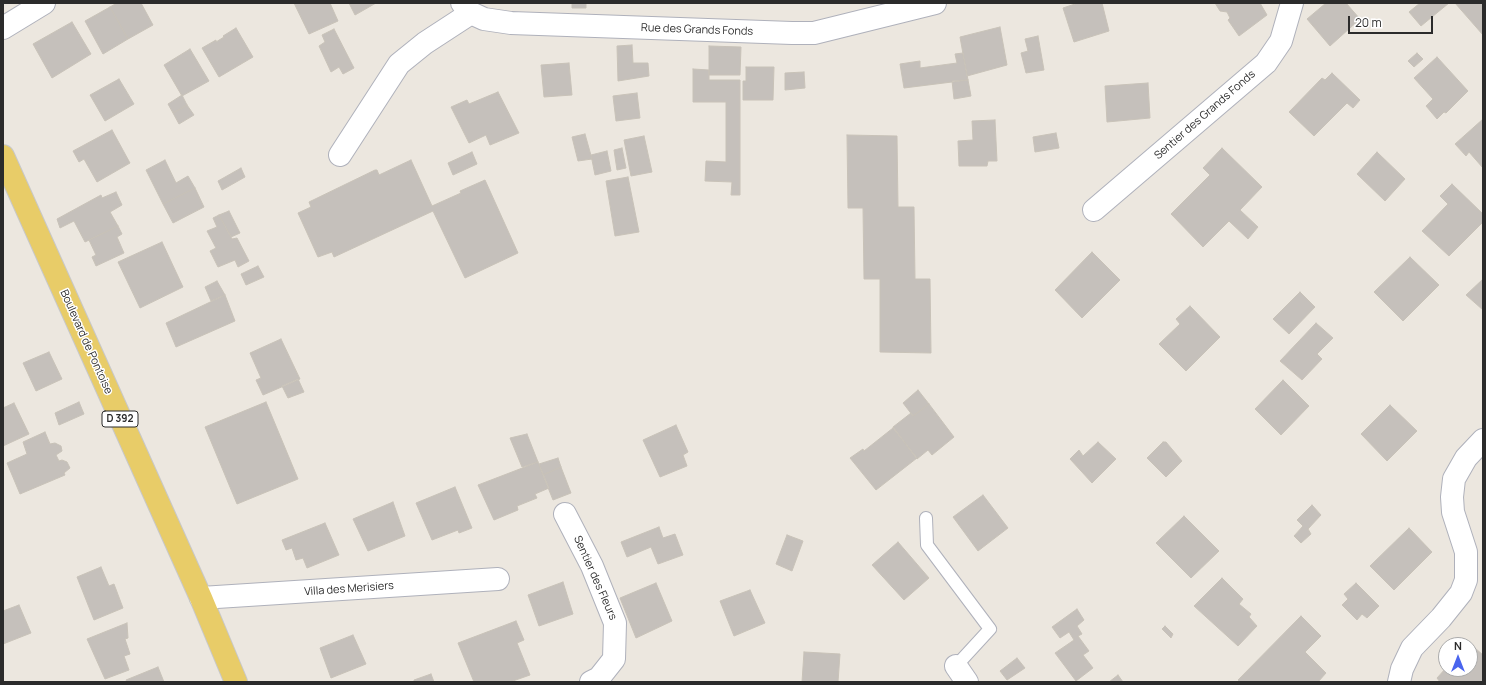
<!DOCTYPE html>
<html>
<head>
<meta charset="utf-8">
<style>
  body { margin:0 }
  #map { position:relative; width:1486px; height:685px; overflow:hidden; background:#ece7df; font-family:Manrope,sans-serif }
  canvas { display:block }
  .frame { position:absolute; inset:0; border:4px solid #2b2b2b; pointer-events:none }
  .north { position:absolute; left:1438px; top:637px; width:40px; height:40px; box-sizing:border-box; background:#fff; border:1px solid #aaa; border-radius:50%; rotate:0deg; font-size:11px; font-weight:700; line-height:16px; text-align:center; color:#2b2b2b }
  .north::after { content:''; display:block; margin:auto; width:14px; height:18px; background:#4a65ee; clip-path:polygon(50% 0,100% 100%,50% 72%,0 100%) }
  .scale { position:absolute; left:1348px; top:16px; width:85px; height:18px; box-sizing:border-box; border:2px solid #2b2b2b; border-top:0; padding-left:5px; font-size:12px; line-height:14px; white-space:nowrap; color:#2b2b2b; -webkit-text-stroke:3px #fff; paint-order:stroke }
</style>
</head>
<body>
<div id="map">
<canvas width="1486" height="685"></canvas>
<div class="frame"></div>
<div class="north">N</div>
<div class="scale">20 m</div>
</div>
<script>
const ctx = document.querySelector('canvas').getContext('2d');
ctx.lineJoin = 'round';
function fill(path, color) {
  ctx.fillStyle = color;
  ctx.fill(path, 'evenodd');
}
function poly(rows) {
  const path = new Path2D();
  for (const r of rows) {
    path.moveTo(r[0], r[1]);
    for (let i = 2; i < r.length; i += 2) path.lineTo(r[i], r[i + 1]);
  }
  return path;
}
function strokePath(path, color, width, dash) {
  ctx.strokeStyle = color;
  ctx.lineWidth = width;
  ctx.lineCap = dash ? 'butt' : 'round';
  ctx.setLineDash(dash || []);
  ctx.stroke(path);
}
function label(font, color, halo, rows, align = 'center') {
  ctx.font = font + ' Manrope,sans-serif';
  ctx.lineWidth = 3;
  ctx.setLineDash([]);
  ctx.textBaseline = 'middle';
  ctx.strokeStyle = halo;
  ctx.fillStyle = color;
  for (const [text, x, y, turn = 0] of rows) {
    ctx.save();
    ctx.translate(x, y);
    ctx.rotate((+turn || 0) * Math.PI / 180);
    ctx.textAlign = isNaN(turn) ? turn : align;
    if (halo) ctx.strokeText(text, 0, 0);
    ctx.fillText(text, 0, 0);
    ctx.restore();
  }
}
const building = poly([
  [117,3,141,3,153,25,128,39,110,7,117,3],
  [294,3,330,3,338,21,309,34,294,3],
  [349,3,376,3,355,15,349,3],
  [572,3,586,3,586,8,572,8,572,3],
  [1078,3,1102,3,1109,31,1074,42,1063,8,1078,3],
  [1215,3,1260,3,1267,15,1239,36,1228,20,1230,18,1227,12,1220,11,1215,3],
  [1326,3,1346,3,1360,19,1330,46,1307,19,1326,3],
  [1420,3,1449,3,1421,26,1409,12,1420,3],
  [1455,3,1483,3,1483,35,1455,3],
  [110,7,128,39,103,54,85,21,110,7],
  [72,22,91,54,52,78,33,44,72,22],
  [1000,27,1007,65,967,76,960,37,1000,27],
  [236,28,253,57,219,77,202,48,216,40,216,42,224,37,223,36,236,28],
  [334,29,354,68,343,74,339,67,331,72,319,46,325,42,322,35,334,29],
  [1038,36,1044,70,1026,73,1021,53,1028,51,1025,39,1038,36],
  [632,45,633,63,648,63,649,76,618,81,617,46,632,45],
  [709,46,741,47,740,75,709,75,709,46],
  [190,49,209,81,182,96,164,65,190,49],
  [963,53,968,80,904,88,900,64,920,61,920,68,957,63,955,54,963,53],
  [1417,53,1423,59,1414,67,1408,61,1417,53],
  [1437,57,1468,91,1446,113,1444,112,1437,119,1426,106,1433,99,1414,78,1437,57],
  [569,63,572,95,544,97,541,65,569,63],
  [746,67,774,67,773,100,743,100,743,81,746,81,746,67],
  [693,69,709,70,709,80,740,80,740,195,731,195,732,182,705,181,706,161,726,162,726,102,693,102,693,69],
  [804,72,805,88,785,90,785,73,804,72],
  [1332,73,1360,100,1353,108,1347,103,1314,136,1289,112,1322,78,1325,80,1332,73],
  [119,79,134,104,105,121,90,95,119,79],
  [968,80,971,96,954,99,952,81,968,80],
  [1148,83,1150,118,1107,122,1105,86,1148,83],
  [498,92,519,133,490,145,486,135,469,143,451,107,467,100,469,104,498,92],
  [637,93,640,118,616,121,613,96,637,93],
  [182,95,187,105,173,113,168,104,182,95],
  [187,105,194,115,179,124,173,113,187,105],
  [1483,119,1483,168,1469,152,1466,156,1455,144,1483,119],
  [995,120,997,161,988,161,987,166,959,166,958,141,973,140,972,121,995,120],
  [112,130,130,163,97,182,84,159,79,162,73,151,112,130],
  [1056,133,1059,148,1035,152,1033,137,1056,133],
  [585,134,592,159,578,161,572,137,585,134],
  [847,135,897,136,898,207,914,207,915,279,930,279,931,353,880,352,880,279,864,279,863,208,848,208,847,135],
  [644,136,652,172,631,176,624,140,644,136],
  [622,148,626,168,617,170,614,150,622,148],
  [1222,148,1262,187,1240,210,1258,227,1248,239,1229,221,1203,247,1171,214,1210,175,1203,168,1222,148],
  [607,151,611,171,595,175,591,155,607,151],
  [472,152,477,164,453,175,448,163,472,152],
  [1377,152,1405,179,1385,201,1357,174,1377,152],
  [165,160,176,183,188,176,195,188,163,204,146,170,165,160],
  [411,160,432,206,461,193,460,191,485,180,518,253,465,278,433,211,334,257,332,252,318,257,298,213,311,207,309,202,375,170,377,170,379,175,411,160],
  [241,168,245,177,222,190,218,181,241,168],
  [628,177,639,232,615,236,606,181,628,177],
  [1452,184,1483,214,1483,222,1449,256,1422,231,1448,204,1440,196,1452,184],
  [195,188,204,207,173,223,163,204,195,188],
  [116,192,122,205,110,212,118,226,85,242,74,221,60,228,57,219,101,195,102,198,116,192],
  [229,211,240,233,231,237,219,215,229,211],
  [219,215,232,239,237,238,249,261,238,267,235,260,218,267,210,251,216,248,207,231,217,227,213,218,219,215],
  [118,226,122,234,117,237,124,253,96,266,92,257,96,255,89,240,118,226],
  [162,242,183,287,140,308,118,262,162,242],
  [1092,252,1120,280,1082,318,1055,290,1092,252],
  [1410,257,1439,285,1403,321,1374,292,1410,257],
  [258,266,264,277,246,285,241,274,258,266],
  [1483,279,1483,310,1466,295,1483,279],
  [217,281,225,295,211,301,205,287,217,281],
  [1300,292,1315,307,1289,334,1273,319,1300,292],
  [225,295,235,321,176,347,166,323,225,295],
  [1190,306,1220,337,1186,371,1159,344,1180,324,1176,319,1190,306],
  [1316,323,1333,338,1317,354,1322,359,1302,380,1280,361,1316,323],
  [281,339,300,379,263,395,256,380,261,378,250,353,281,339],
  [49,352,62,379,36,391,23,363,49,352],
  [298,379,304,392,288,398,282,386,298,379],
  [1283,380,1309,406,1281,435,1255,409,1283,380],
  [918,390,929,404,913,416,903,403,918,390],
  [79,402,84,414,59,425,55,413,79,402],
  [266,402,298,479,237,504,205,427,266,402],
  [14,403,29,434,3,446,3,408,14,403],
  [929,404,954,437,932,455,928,450,917,459,893,427,911,413,913,416,929,404],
  [1390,405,1417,431,1387,461,1361,434,1390,405],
  [676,425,688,452,683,455,687,466,660,477,643,440,676,425],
  [893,428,917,458,876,490,850,458,863,449,864,451,893,428],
  [45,432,50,444,55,443,61,446,62,451,56,455,59,461,62,460,67,462,70,468,64,473,65,475,20,494,7,463,27,454,23,442,45,432],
  [527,434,538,462,522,467,510,438,527,434],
  [1098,442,1116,459,1092,483,1070,459,1079,450,1083,456,1098,442],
  [1163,442,1166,442,1182,461,1166,477,1147,458,1163,442],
  [558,458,561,467,543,475,539,464,558,458],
  [538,462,549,488,535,494,537,498,517,506,518,510,494,520,478,485,538,462],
  [561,467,571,493,553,500,543,475,561,467],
  [455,487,472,528,459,533,458,530,432,540,416,503,455,487],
  [983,495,1008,528,978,551,953,517,983,495],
  [393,502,405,536,368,551,353,519,393,502],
  [1312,505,1321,515,1308,529,1311,534,1301,543,1294,536,1303,526,1297,520,1312,505],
  [1184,516,1219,551,1191,578,1156,543,1184,516],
  [325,523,339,555,307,568,303,558,296,560,292,548,286,550,282,540,325,523],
  [659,527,663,538,675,534,683,555,658,564,651,547,627,557,621,542,659,527],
  [1409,528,1432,552,1394,590,1370,566,1409,528],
  [787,535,803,541,792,571,776,564,787,535],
  [898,542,929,578,904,600,872,565,898,542],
  [101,567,109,586,114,584,123,608,94,620,77,577,101,567],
  [1222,578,1243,599,1239,604,1251,614,1249,617,1257,626,1238,646,1194,606,1222,578],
  [563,582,573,614,539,626,528,595,563,582],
  [656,583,672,621,636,638,620,598,656,583],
  [1356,583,1379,606,1367,618,1362,614,1357,620,1342,605,1348,599,1344,594,1356,583],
  [750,590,765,623,734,636,720,601,750,590],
  [19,605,31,633,3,644,3,611,19,605],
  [1077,609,1084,620,1077,626,1082,634,1078,636,1089,651,1083,655,1093,668,1076,681,1055,653,1074,640,1069,632,1060,638,1052,627,1077,609],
  [1301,616,1321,636,1305,652,1326,673,1318,682,1278,682,1277,681,1276,682,1240,682,1238,680,1301,616],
  [516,621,524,640,517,643,530,675,510,682,474,682,458,643,516,621],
  [127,623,128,638,125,639,130,654,124,656,129,670,105,679,87,639,127,623],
  [1165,626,1173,634,1171,638,1162,629,1165,626],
  [353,635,366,664,331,678,320,648,353,635],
  [1468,642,1483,655,1483,682,1440,682,1437,678,1446,668,1446,669,1470,669,1470,645,1466,645,1468,642],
  [804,652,840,654,838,682,802,682,804,652],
  [1017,658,1025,668,1007,680,1000,671,1017,658],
  [158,667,164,682,127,682,126,680,158,667],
  [431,674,434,682,414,682,414,680,431,674],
  [1118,675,1123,682,1109,682,1118,675]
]);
const lane = poly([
  [926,518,927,545,990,629,956,666]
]);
const street = poly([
  [462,3,471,13,484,19,511,23,792,33,814,33,935,3],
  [3,28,44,3],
  [340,155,399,64,425,43,471,13],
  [1094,210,1266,63,1281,41,1292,3],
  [565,514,592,566,615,623,614,659,599,678,591,682],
  [201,598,498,579],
  [956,666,967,682],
  [1399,682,1402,669,1412,648,1441,618,1461,593,1466,580,1466,552,1453,512,1452,497,1454,479,1466,458,1483,440]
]);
const primary = poly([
  [3,156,201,598,236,682]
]);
const shields = [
  [120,419,36]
];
const shieldNames = [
  ["D 392",120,419]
];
const streetNames = [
  ["Rue des Grands Fonds",697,30,2],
  ["Sentier des Grands Fonds",1205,115,-41],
  ["Boulevard de Pontoise",86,342,66],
  ["Sentier des Fleurs",595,578,66],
  ["Villa des Merisiers",349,589,-4]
];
fill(building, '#c5c0bb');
strokePath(building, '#c8c2b8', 1);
strokePath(lane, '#afb1bb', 14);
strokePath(street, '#afb1bb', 24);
strokePath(primary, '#c8c8c8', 24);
strokePath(lane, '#fff', 12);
strokePath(street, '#fff', 22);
strokePath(primary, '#e8cc68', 22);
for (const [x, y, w] of shields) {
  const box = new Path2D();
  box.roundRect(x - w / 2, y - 8, w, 16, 3);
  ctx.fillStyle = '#fff';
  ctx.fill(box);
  strokePath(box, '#2b2b2b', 1);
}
label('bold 10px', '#2b2b2b', null, shieldNames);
label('11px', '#2b2b2b', '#fff', streetNames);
</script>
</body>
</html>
